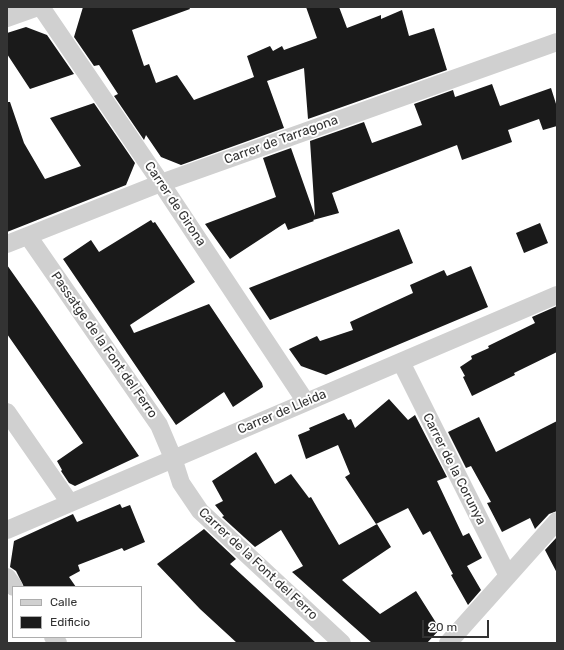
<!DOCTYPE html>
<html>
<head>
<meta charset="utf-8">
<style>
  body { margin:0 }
  #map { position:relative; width:564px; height:650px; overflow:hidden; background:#fff; font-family:Rubik,sans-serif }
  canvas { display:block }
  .frame { position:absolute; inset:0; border:8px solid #333; pointer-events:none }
  .legend { position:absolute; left:12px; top:586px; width:130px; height:52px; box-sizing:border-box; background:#fff; border:1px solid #adadad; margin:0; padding:5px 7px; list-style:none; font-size:12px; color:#333 }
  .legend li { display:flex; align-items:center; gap:8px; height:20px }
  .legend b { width:20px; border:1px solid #adadad }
  .scale { position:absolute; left:422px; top:620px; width:67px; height:18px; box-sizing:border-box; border:2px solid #333; border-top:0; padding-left:5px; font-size:12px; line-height:14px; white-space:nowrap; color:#333; -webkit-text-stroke:3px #fff; paint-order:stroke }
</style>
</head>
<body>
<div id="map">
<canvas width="564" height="650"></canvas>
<div class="frame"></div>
<ul class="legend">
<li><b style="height:5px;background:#d0d0d0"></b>Calle</li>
<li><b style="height:11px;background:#1a1a1a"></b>Edificio</li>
</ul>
<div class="scale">20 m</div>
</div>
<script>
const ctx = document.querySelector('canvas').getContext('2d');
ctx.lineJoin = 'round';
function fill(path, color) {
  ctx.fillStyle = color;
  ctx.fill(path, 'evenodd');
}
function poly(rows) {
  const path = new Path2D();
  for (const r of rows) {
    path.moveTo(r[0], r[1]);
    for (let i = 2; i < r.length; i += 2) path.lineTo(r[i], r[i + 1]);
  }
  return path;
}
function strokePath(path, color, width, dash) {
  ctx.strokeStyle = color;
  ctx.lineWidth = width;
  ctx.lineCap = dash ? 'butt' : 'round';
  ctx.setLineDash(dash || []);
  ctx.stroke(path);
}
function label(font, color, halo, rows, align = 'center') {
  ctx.font = font + ' Rubik,sans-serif';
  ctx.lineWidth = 4;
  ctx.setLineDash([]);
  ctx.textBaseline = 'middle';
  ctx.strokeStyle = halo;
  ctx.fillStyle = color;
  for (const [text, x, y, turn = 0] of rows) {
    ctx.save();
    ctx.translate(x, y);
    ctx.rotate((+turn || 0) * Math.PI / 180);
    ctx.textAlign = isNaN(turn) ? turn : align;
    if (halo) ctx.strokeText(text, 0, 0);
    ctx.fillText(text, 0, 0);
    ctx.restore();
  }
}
const building = poly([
  [83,7,189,7,190,9,132,30,144,66,149,64,156,83,177,75,194,100,254,77,247,56,270,46,273,51,282,46,284,50,317,38,306,7,339,7,347,28,381,15,381,19,402,10,409,36,434,28,447,70,308,119,304,68,267,81,284,128,181,165,161,157,146,135,144,140,114,96,118,94,99,65,94,66,74,37],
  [26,27,47,35,74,74,30,89,7,54,7,33],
  [492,84,500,106,551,88,557,107,557,126,543,130,539,119,508,130,512,142,462,160,457,145,332,193,339,213,313,220,314,221,288,230,285,223,230,259,205,224,276,197,263,158,291,148,315,216,310,141,364,122,372,143,422,125,414,104,453,90,455,97],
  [7,102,10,102,24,143,45,179,81,166,50,118,94,103,135,163,126,185,7,232],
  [151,220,153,223,155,222,195,282,130,325,134,333,209,304,262,383,263,387,233,407,224,392,176,425,63,259,91,240,99,252],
  [540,223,548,243,524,253,516,233],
  [399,229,413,263,270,320,249,288],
  [7,265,38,309,139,456,75,486,69,483,61,471,62,470,57,461,83,443,7,334],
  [471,266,488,307,326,375,301,366,289,349,317,336,320,341,353,330,350,322,413,293,410,285,444,270,447,276],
  [557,306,557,352,514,373,515,375,472,396,463,377,465,376,460,367,472,359,471,356,489,348,488,346,535,323,532,317],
  [389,399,408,420,415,415,447,477,437,481,463,536,469,533,482,558,467,566,481,590,468,605,451,575,453,574,430,531,423,535,408,508,376,524,345,477,350,474,338,445,306,459,298,435,310,430,309,428,344,413,348,420,351,419,355,428],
  [479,417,496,452,557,421,557,511,549,514,535,529,530,518,502,532,487,503,491,502,471,466,466,468,448,432],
  [256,452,275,484,291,474,309,498,311,497,339,545,377,524,391,547,342,580,380,614,416,591,440,629,427,643,372,643,292,572,303,566,281,530,255,547,222,517,224,516,215,505,223,501,212,481],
  [120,504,122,508,130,505,145,542,124,551,122,548,78,565,80,571,69,577,76,587,24,587,16,571,10,567,14,541,73,514,77,522],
  [204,529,236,559,230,564,316,643,237,643,200,609,157,564],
  [557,537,557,573,545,550]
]);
const street = poly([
  [41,7,161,183,306,402],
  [7,18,38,7],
  [28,236,159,425,173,458,181,483,200,511,342,643],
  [7,244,161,183,557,42],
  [401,362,508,576],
  [7,412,70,503],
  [7,530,557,295],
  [7,577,14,587],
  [53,637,58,643],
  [448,643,557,521]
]);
const streetNames = [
  ["Carrer de Tarragona",281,140,-20],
  ["Carrer de Girona",175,204,56],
  ["Passatge de la Font del Ferro",104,345,55],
  ["Carrer de Lleida",282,412,-23],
  ["Carrer de la Corunya",454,469,63],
  ["Carrer de la Font del Ferro",258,564,43]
];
fill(building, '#1a1a1a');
strokePath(street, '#d0d0d0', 18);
label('13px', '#333', '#fff', streetNames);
</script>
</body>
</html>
